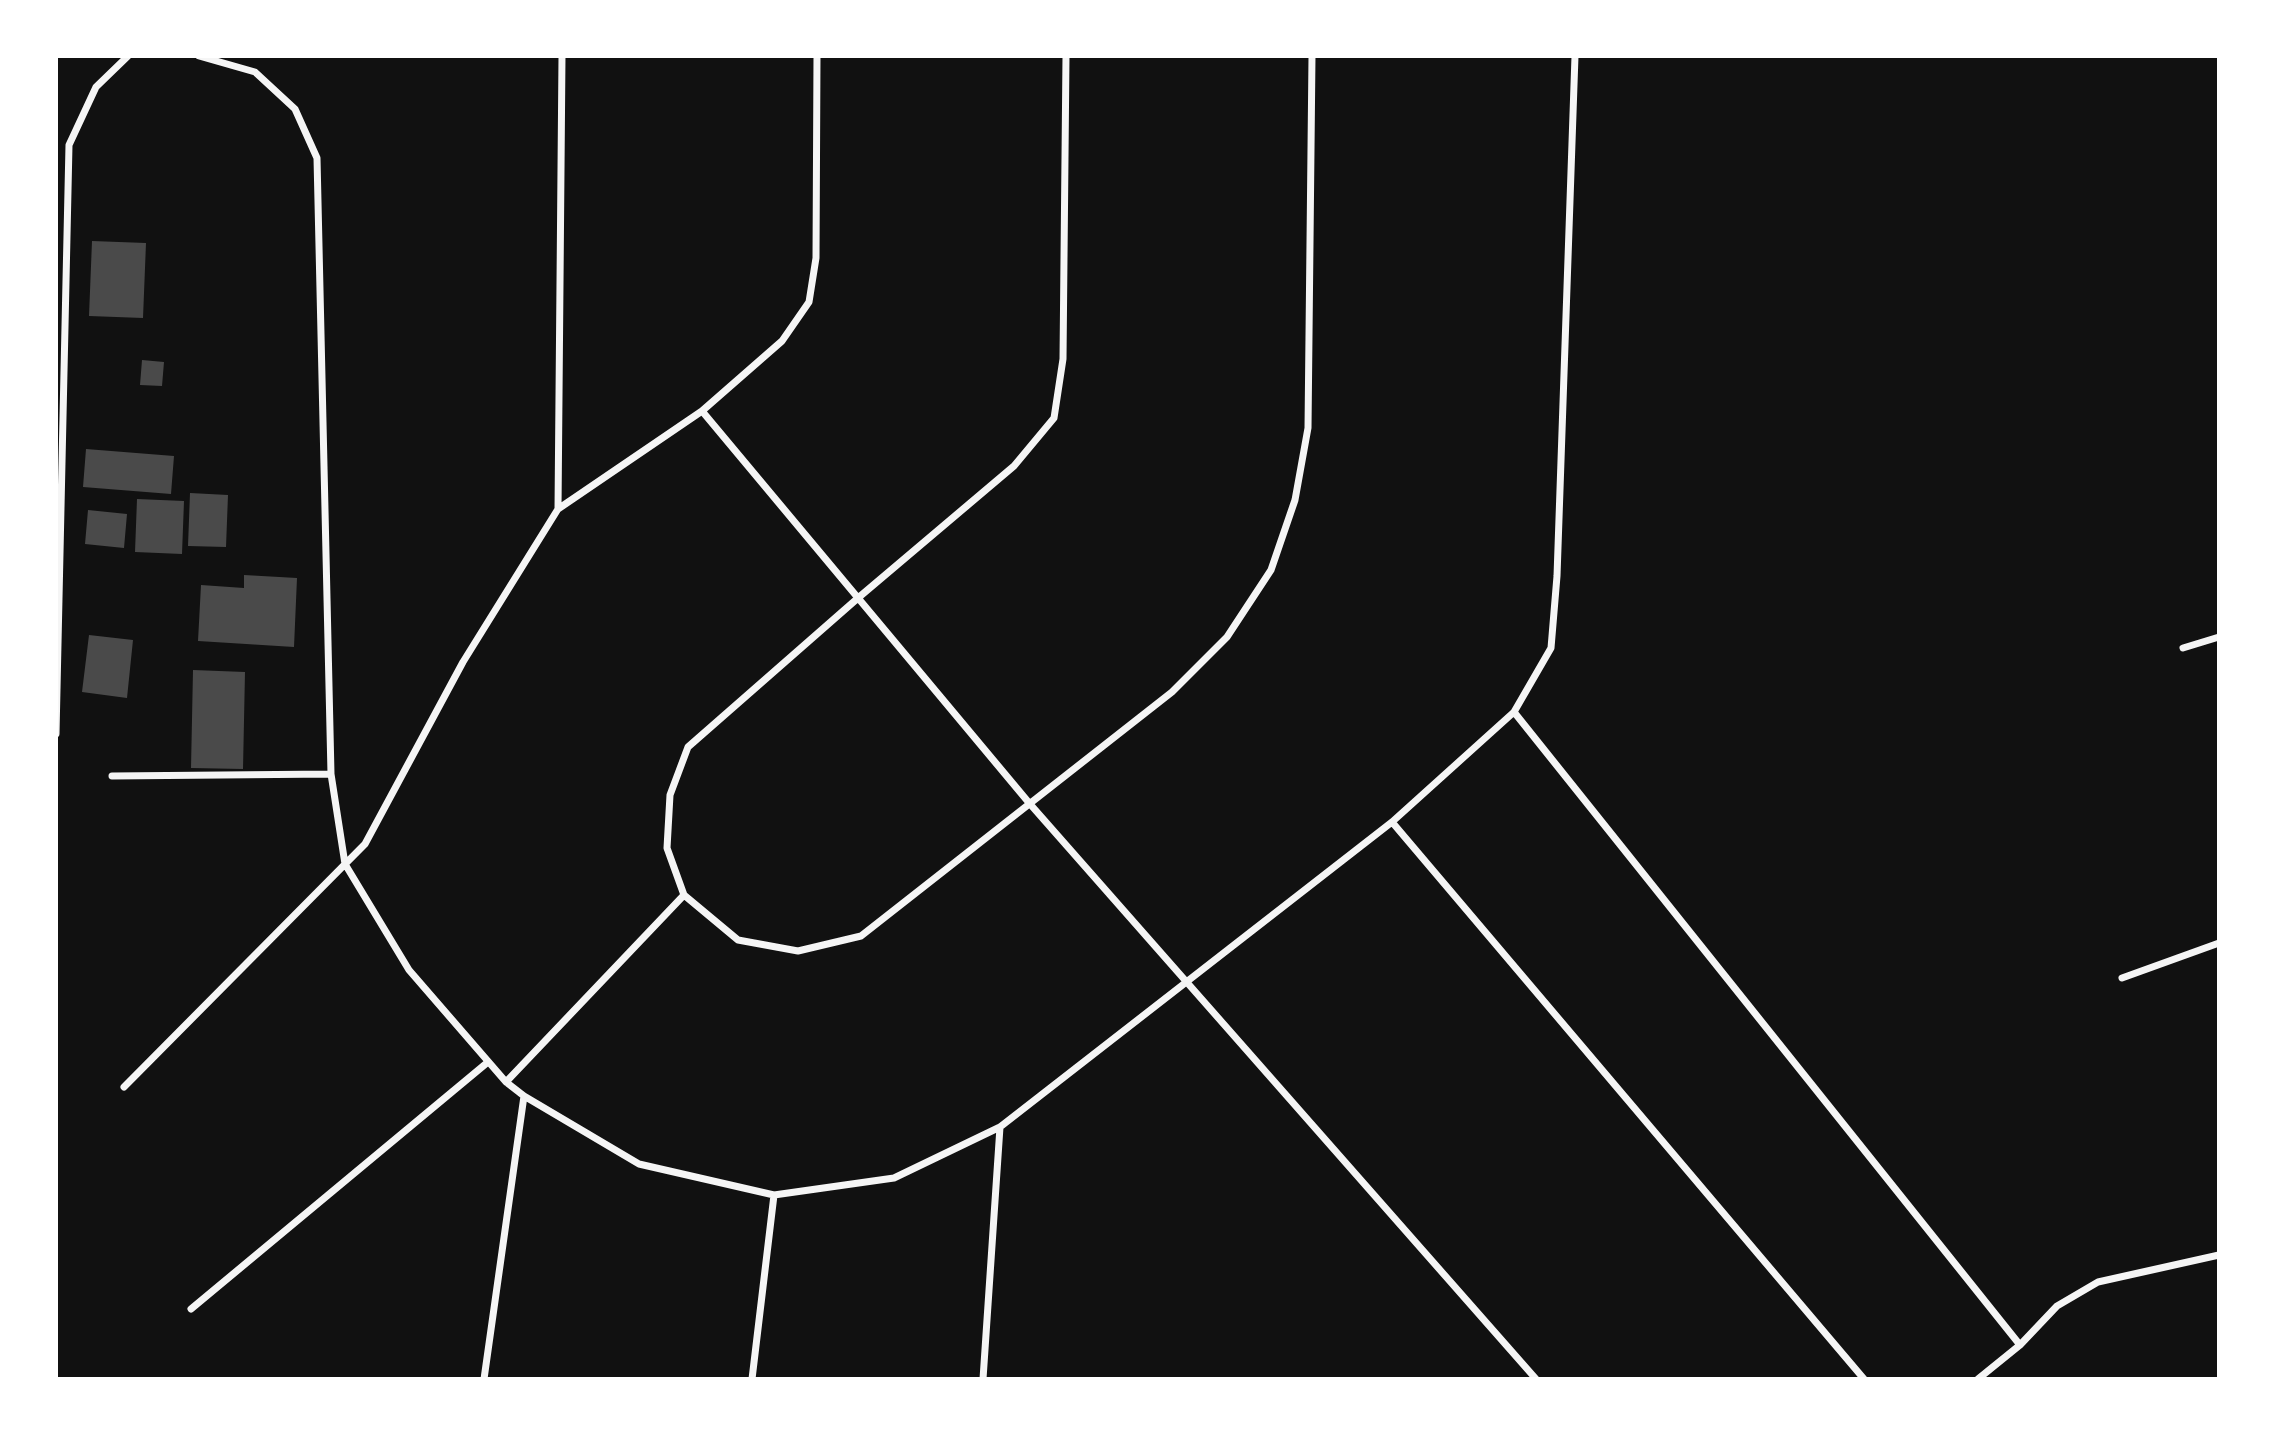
<!DOCTYPE html>
<html>
<head>
<meta charset="utf-8">
<style>
  body { margin:0 }
  #map { position:relative; width:2275px; height:1435px; overflow:hidden; background:#111; font-family:Karla,sans-serif }
  canvas { display:block }
  .frame { position:absolute; inset:0; border:58px solid #fff; pointer-events:none }
</style>
</head>
<body>
<div id="map">
<canvas width="2275" height="1435"></canvas>
<div class="frame"></div>
</div>
<script>
const ctx = document.querySelector('canvas').getContext('2d');
ctx.lineJoin = 'round';
function fill(path, color) {
  ctx.fillStyle = color;
  ctx.fill(path, 'evenodd');
}
function poly(rows) {
  const path = new Path2D();
  for (const r of rows) {
    path.moveTo(r[0], r[1]);
    for (let i = 2; i < r.length; i += 2) path.lineTo(r[i], r[i + 1]);
  }
  return path;
}
function strokePath(path, color, width, dash) {
  ctx.strokeStyle = color;
  ctx.lineWidth = width;
  ctx.lineCap = dash ? 'butt' : 'round';
  ctx.setLineDash(dash || []);
  ctx.stroke(path);
}
const building = poly([
  [92,241,146,243,143,318,89,316],
  [142,360,164,362,162,386,140,385],
  [86,449,174,456,171,494,83,487],
  [190,493,228,495,226,547,188,546],
  [137,499,184,501,182,554,135,552],
  [88,510,127,514,124,548,85,544],
  [244,575,297,578,294,647,198,641,201,585,244,588],
  [89,635,133,640,127,698,82,692],
  [193,670,245,672,243,769,191,768]
]);
const minor = poly([
  [199,56,255,72,295,109,317,158,331,774,345,864,409,970,506,1082,524,1096,639,1164,774,1195,894,1178,1000,1127,1392,822,1514,712,1551,648,1557,576,1575,56],
  [1066,56,1063,359,1054,418,1014,466,858,598,688,747,670,795,667,848,684,895,738,940,798,951,861,936,1172,692,1227,637,1271,570,1295,500,1308,428,1312,56],
  [702,411,1030,804,1536,1379],
  [558,509,562,56],
  [2183,648,2219,637],
  [1514,712,2020,1345],
  [56,734,69,145,96,87,128,56],
  [112,776,331,774],
  [1392,822,1864,1379],
  [2122,978,2219,943],
  [506,1082,684,895],
  [124,1087,365,844,463,662,558,509,702,411,782,341,809,302,816,258,817,56],
  [191,1309,488,1062],
  [484,1379,524,1096],
  [752,1379,774,1195],
  [983,1379,1000,1127],
  [1978,1379,2020,1345,2057,1306,2098,1282,2219,1255]
]);
fill(building, '#4a4a4a');
strokePath(minor, '#f5f5f5', 7);
</script>
</body>
</html>
